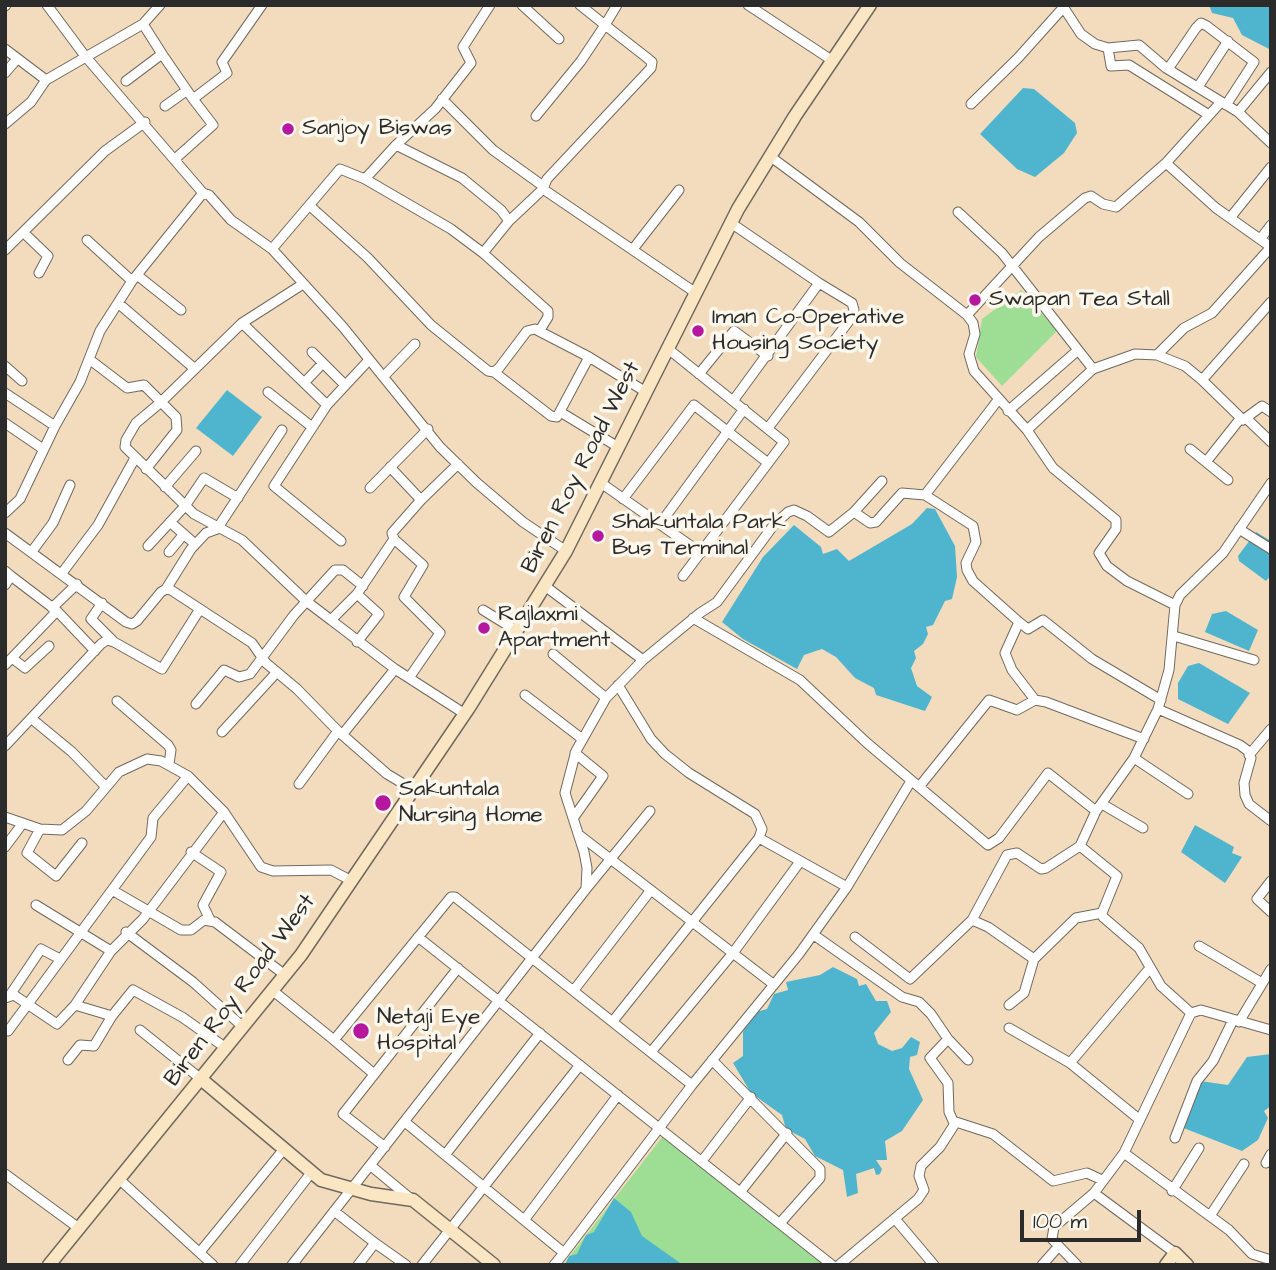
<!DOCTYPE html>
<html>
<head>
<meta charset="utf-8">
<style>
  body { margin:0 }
  #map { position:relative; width:1276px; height:1270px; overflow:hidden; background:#f3dcbd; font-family:"Architects Daughter",sans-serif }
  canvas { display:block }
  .frame { position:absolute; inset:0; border:7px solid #2b2b2b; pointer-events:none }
  .scale { position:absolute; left:1020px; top:1210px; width:121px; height:32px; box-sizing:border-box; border:4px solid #2b2b2b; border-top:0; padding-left:9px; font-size:21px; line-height:24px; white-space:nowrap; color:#2b2b2b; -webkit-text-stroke:5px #fbf7ec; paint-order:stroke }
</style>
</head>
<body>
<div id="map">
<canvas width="1276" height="1270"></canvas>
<div class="frame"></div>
<div class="scale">100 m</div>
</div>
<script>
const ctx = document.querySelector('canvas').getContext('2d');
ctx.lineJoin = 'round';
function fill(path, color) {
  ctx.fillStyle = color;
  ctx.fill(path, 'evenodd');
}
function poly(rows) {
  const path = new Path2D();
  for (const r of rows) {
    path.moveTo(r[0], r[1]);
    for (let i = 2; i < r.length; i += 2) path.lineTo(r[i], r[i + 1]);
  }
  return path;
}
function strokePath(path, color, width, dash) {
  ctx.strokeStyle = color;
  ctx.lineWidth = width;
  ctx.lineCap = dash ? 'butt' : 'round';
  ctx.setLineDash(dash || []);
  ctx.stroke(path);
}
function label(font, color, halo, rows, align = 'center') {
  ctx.font = font + ' "Architects Daughter",sans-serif';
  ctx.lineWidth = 7;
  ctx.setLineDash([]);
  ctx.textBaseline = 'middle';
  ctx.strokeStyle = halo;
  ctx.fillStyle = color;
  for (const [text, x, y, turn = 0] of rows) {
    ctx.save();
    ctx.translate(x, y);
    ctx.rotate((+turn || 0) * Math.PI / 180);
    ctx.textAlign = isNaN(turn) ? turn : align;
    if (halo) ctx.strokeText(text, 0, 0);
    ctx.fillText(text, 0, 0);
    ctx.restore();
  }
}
const green = poly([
  [1021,290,1057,331,1002,386,976,357,982,319],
  [663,1136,826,1264,825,1265,563,1265]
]);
const water = poly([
  [1209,5,1271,5,1271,50,1242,35,1233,18,1212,13],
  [1023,88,1034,89,1075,123,1077,133,1064,153,1035,177,1017,169,980,134],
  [227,390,262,417,233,456,196,428],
  [927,508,935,509,955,546,957,577,952,599,945,601,933,625,926,627,928,634,923,644,914,651,916,658,911,668,917,686,932,697,925,711,876,695,874,688,855,678,836,657,822,649,804,655,797,669,743,639,722,622,763,557,794,525,821,547,823,554,837,549,849,561,912,524],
  [1256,532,1271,541,1271,575,1266,581,1239,561,1238,556],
  [1226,611,1258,630,1249,651,1205,632,1212,614],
  [1199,663,1250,693,1228,724,1178,699,1178,683,1188,666],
  [1195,825,1234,847,1232,853,1242,857,1225,883,1181,852],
  [833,967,857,979,859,986,866,984,876,1001,887,1001,891,1012,874,1033,878,1044,892,1051,902,1048,911,1037,920,1042,917,1055,910,1057,909,1069,923,1100,902,1131,885,1141,887,1160,876,1160,882,1169,880,1174,876,1175,874,1168,856,1174,858,1193,847,1197,843,1170,815,1156,805,1139,786,1129,782,1115,751,1093,733,1063,743,1056,743,1032,753,1013,767,1009,774,994,788,990,786,982,820,975],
  [1271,1054,1271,1106,1264,1111,1268,1118,1258,1140,1242,1151,1181,1127,1200,1081,1228,1085,1247,1057],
  [614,1198,631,1212,642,1236,683,1265,565,1265,569,1256,577,1254,586,1235,594,1232]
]);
const street = poly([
  [47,5,85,56,203,193],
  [522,5,559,39],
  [617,5,605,25,646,57,652,62,651,68,547,179,543,189,696,293],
  [748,5,833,61],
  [1062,5,1081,34,1095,44,1108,48,1139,45,1166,68,1238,112,1271,143],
  [5,6,6,5],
  [1108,48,1111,66,1129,65,1209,115],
  [5,49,46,80,143,24,160,5],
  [162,54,193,99,227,73,222,62,262,5],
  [1168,69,1196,28,1201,23,1207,26,1254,62,1226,105],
  [5,73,17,59],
  [126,81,162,54,143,24],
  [1198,87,1228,41],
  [442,99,493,150,543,186],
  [1221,102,1166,163,1216,208,1271,247],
  [971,104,1018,58,1062,9],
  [165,106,186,91],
  [1238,112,1271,72],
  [536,116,581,61,605,25,580,5],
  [5,124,31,102,46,80],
  [771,157,859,222,900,263,967,315,973,323,975,334,969,354,974,371,1027,430,1053,468,1116,520,1116,529,1099,553,1107,566,1127,581,1175,605],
  [175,159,213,125,193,99],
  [365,179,396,145],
  [310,206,368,258,431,325,488,371,494,372,499,368,527,331,535,329,589,357,646,392],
  [958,212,1002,253,1093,369,1135,354,1157,355,1185,366,1202,380,1243,420,1262,406,1271,412],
  [1230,218,1271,167],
  [509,221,543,189],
  [731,223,819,283,733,401],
  [23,232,48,256,39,273],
  [1261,238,1271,225],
  [87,240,132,281],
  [272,249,340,169,365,179,451,229,483,253,509,221,501,210,462,178,396,145,435,109,471,63,463,47,490,5],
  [633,249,679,190],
  [5,250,105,151,145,122],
  [483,253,548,311,548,317,540,330],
  [137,275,181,310],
  [303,284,242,323,160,403,136,423,126,440,125,447,194,514,242,540,306,601,331,620,357,594,394,539],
  [118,303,195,369],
  [967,315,1039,237,1085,198,1091,196,1103,204,1116,207,1166,163],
  [242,323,327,405],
  [667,348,784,442,683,576],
  [312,352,345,385],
  [1157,355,1184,328,1212,313,1271,247],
  [89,359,127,388,144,385,176,417,177,430,146,469],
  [5,366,22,381],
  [494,372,551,416,557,417,589,357],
  [699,374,734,331,768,356],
  [384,376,415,344],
  [1202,380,1271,302],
  [304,383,323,363],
  [268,392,312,427],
  [5,393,55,426],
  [1008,411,1077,351],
  [562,413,618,447],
  [1247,419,1271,442],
  [5,423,43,449],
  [768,428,852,317,854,310,852,303,819,283],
  [1027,430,1093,369],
  [1190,449,1228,480],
  [1206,462,1240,419],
  [390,467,421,500,392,533,394,539,423,565,404,597,440,633,409,678],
  [601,483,701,553],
  [165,487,196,451],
  [370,488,428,429],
  [925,495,998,400],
  [623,499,694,405,768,463],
  [421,500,458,464],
  [854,512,882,481],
  [5,513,20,499,55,426,80,382,100,331,132,281,203,193,209,195,231,220,272,249,343,327,440,447,477,483,523,522,566,551],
  [170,522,195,544],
  [660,524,744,409],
  [1239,529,1271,549],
  [5,533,126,622,132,624,137,621,161,592,166,589,171,590,252,643,266,663,297,689,338,731,387,774,412,789],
  [341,541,274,486,327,405,369,360],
  [148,546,185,506,204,478,238,498],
  [33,550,53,523,70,485],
  [169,552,184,534],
  [5,571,11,576,5,585],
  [62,573,98,525,135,458],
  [11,576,57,611],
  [545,586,643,660],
  [166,589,191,549,206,533,217,529,282,430],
  [357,594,379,614,357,642],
  [102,603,91,619,113,641],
  [52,608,77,584],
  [483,610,517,631],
  [693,618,800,680,867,743,988,845,999,838,1048,773,1096,811],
  [331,620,395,669,465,714],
  [1019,622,1005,653,1012,670,1035,700],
  [1174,636,1254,660],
  [553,654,606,698],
  [12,658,25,668,49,646],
  [5,665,57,611,95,651],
  [618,685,651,739,665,754,689,773,755,814,762,829,759,838,847,887,911,781],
  [525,695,581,738],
  [117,701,168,745,171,750,169,764],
  [196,704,224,670,239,677,250,674,294,615,335,570,343,570,363,586],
  [1158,709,1240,745,1248,751,1251,758,1244,783,1245,795,1249,804,1271,821],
  [32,719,72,752,105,786],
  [222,732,277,672],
  [342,735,395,669],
  [5,746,101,644,107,640,114,642,162,669,200,609],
  [1249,755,1271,729],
  [1134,758,1188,794],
  [299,784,338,731],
  [919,787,989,700,1017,710,1035,700,1046,702,1144,739],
  [1102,804,1143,828],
  [5,817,40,829,62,830,86,811,119,772,147,759,161,761,188,776,224,812,261,867,273,871,331,870,350,880],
  [574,817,603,776,575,753],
  [40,829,27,853,56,876,82,843],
  [578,834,773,984],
  [5,847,23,823],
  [191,852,221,872,203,905,210,920],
  [1271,881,1257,899,1271,912],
  [586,889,650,811],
  [112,890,151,837,153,818,188,776],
  [36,905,111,951],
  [972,920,988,927,1034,959,1024,993,1009,1005],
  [126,932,193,982,243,1027],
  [814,935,902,997,919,1002,931,1014,948,1039,930,1058,948,1083,949,1112,954,1123],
  [418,937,832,1265],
  [855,937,910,979,972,920,1007,855,1017,853,1041,869,1046,868,1080,846],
  [1199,946,1262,983],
  [1034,959,1076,918,1102,913],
  [272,990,334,1040,451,897,455,897,692,1085,564,1253,405,1122],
  [574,990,651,890],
  [10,995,41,949,60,959],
  [5,998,14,995,57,1024,75,1005,112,1016,133,990,182,1017,226,1048],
  [75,1005,111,951,143,919,224,812],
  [1191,1013,1161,986,1139,948,1103,917,1102,913,1117,876,1080,846,1096,811,1134,758,1158,709,1169,670,1175,605,1180,595,1223,553,1271,483],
  [613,1021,759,838],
  [1239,1022,1271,969],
  [1009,1028,1070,1063,1140,1120],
  [140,1030,201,1079],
  [8,1031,112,890,181,930,191,930,204,920,215,922,285,975],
  [948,1039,968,1060],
  [334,1040,374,1074],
  [651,1052,733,953,799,863],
  [68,1060,80,1045,94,1046,112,1016],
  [712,1060,820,1169,820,1178,781,1222],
  [1070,1063,1150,968],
  [692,1085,799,954,847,887],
  [1175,1138,1197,1081,1213,1061,1233,1020],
  [385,1147,343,1114,458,968],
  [1124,1153,1229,1230,1252,1254,1271,1260],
  [445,1155,540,1033],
  [702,1161,751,1097],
  [1266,1163,1271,1154],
  [370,1165,411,1199],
  [5,1174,80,1229],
  [120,1180,213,1265],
  [741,1191,787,1133],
  [1172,1191,1199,1148],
  [1094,1193,1175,1253],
  [334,1211,375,1243],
  [1210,1216,1244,1164],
  [525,1219,618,1095],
  [896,1220,934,1265],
  [200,1252,284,1149],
  [240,1265,311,1173],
  [292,1265,586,889,587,868,584,852,565,793,576,751,606,698,643,660,700,613,717,602,773,526,788,512,794,510,807,516,829,532,854,512,870,523,876,522,902,493,925,495,973,526,976,542,966,563,967,570,973,581,1019,622,1028,629,1043,620,1092,659,1161,700],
  [358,1265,375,1243,406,1265],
  [422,1265,580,1065],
  [554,1265,564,1253],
  [839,1265,918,1199,924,1190,919,1176,921,1166,940,1147,956,1122,993,1134,1053,1181,1087,1173,1102,1180],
  [1042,1265,1058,1247],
  [1077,1265,1052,1239,1054,1227,1094,1193,1124,1153,1191,1013,1201,1010,1271,1030]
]);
const secondary = poly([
  [201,1079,321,1180,371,1194,413,1200,494,1265],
  [49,1265,301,955,468,709,566,551,738,209,795,116,870,5],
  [1166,1265,1175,1253,1187,1265]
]);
const markers = [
  [288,129,7,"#b5179e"],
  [975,300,7,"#b5179e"],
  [698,331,7,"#b5179e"],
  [598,536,7,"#b5179e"],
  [484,628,7,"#b5179e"],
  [383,803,9,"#b5179e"],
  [361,1031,9,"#b5179e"]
];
const poiNames = [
  ["Sanjoy Biswas",302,129],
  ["Swapan Tea Stall",989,300],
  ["Iman Co-Operative",712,318],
  ["Housing Society",712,344],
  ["Shakuntala Park",612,523],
  ["Bus Terminal",612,549],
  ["Rajlaxmi",498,615],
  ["Apartment",498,641],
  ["Sakuntala",399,790],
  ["Nursing Home",399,816],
  ["Netaji Eye",377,1018],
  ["Hospital",377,1044]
];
const streetNames = [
  ["Biren Roy Road West",582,468,-63],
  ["Biren Roy Road West",241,991,-53]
];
fill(green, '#9dde94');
fill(water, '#4fb5ce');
strokePath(street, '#71695e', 11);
strokePath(secondary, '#71695e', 15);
strokePath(street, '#fff', 9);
strokePath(secondary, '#fbe6c4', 12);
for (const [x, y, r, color] of markers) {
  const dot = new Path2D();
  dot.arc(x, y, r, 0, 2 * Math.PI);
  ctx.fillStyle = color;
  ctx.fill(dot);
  strokePath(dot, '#fbf7ec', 2.5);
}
label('23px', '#2b2b2b', '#fbf7ec', poiNames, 'left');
label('23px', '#2b2b2b', '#fbf7ec', streetNames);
</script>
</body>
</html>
